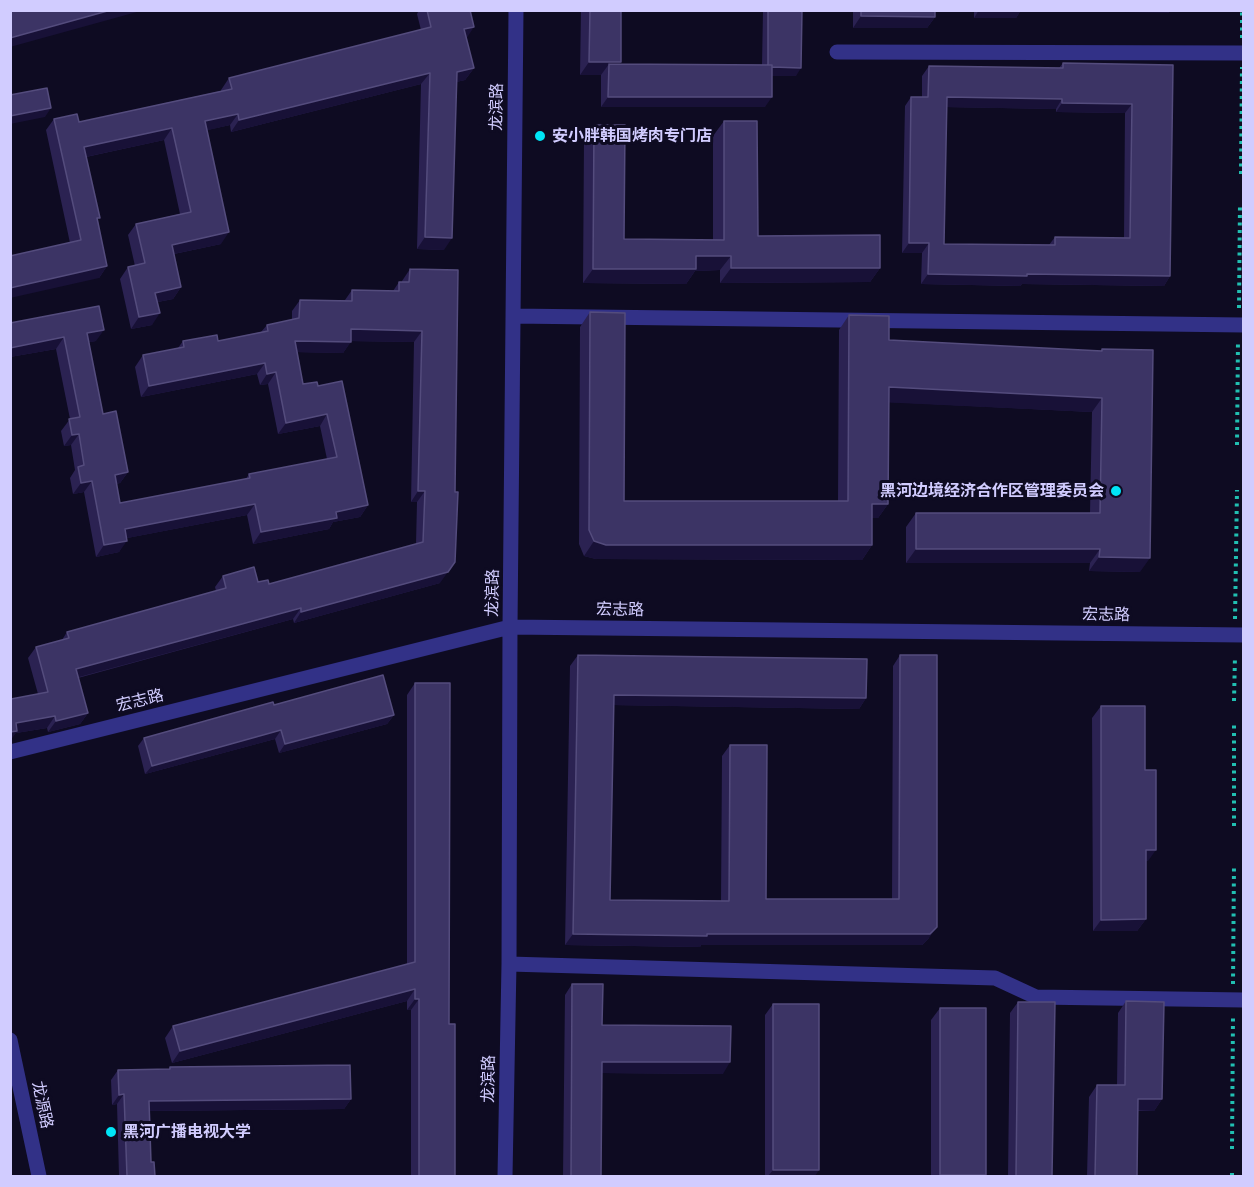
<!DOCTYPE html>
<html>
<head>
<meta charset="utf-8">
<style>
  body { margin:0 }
  #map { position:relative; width:1254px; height:1187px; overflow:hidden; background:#0e0b22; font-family:"Work Sans",sans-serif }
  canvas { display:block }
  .frame { position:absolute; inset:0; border:12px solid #d1ccff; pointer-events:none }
</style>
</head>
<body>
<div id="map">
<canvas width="1254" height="1187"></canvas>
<div class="frame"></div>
</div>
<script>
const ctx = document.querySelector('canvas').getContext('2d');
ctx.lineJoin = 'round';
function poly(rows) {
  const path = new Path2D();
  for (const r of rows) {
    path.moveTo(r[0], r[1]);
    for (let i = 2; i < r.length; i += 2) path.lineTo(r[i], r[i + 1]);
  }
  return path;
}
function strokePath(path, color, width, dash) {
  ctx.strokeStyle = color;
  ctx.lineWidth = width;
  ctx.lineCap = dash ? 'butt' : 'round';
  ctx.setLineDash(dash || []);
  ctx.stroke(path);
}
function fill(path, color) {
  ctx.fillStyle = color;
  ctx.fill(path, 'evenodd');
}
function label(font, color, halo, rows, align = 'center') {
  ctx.font = font + ' "Work Sans","Noto Sans SC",sans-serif';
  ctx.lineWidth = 6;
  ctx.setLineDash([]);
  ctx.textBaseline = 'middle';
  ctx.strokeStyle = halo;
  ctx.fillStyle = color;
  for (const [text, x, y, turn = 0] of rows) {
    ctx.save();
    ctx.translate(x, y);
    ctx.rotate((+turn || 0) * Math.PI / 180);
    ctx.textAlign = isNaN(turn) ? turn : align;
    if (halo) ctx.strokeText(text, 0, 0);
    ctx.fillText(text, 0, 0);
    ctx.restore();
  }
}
const path = poly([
  [1242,38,1242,10],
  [1241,174,1242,67],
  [1239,308,1240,203],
  [1237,445,1238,340],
  [1235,619,1237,490],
  [1234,701,1235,656],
  [1234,826,1234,722],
  [1233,984,1234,865],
  [1232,1149,1233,1016],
  [1232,1176,1232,1171]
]);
const minor = poly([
  [837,52,1244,53],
  [513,316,1244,325],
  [10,752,510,627,1244,635],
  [509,964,995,978,1036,997,1244,1000],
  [10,1040,39,1176],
  [505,1176,509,964,510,627,516,10]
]);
const wall = poly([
  [419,10,470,10,466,38,474,68,465,80,456,82,444,250,417,249,421,84,231,132,230,125,207,130,221,244,174,254,181,287,173,299,158,302,152,325,131,329,120,279,128,267,135,266,128,235,136,224,180,214,164,140,86,157,98,221,107,266,99,278,70,243,46,130,54,119,79,122,221,91,221,90,229,78,421,30,417,14],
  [581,10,621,10,621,62,619,64,762,65,763,10,802,10,796,76,772,76,765,107,601,107,601,75,580,75],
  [853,10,935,10,935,17,927,28,853,28],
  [974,10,1021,10,1016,18,974,18],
  [1063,63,1173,65,1170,276,1164,286,1022,284,1020,286,921,284,922,253,902,253,905,106,911,97,922,97,922,76,929,66,1059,68],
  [946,107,1056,109,1056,112,1125,113,1124,238,1055,237,1049,245,944,244],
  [724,121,758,236,880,268,870,282,720,283,720,270,695,271,686,284,583,283,584,140,594,125,624,239,713,240,713,136],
  [410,269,458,270,440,583,294,623,293,619,78,678,88,713,80,724,48,732,47,728,16,733,11,699,38,694,28,658,36,647,62,640,67,632,216,591,215,587,223,576,269,584,416,544,417,502,411,502,414,342,351,341,343,353,297,352,303,384,318,386,368,505,360,517,333,522,329,529,253,544,247,515,127,538,119,552,96,557,84,492,73,494,70,478,75,470,71,445,64,446,61,431,70,419,56,349,10,357,10,323,96,341,89,342,103,414,128,472,120,483,116,484,120,503,246,479,249,474,327,459,320,426,278,434,268,384,260,385,257,374,141,397,135,367,143,355,178,348,183,341,218,341,261,332,267,325,292,320,292,311,300,300,345,300,352,290,393,291,399,282,402,282,402,281],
  [590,312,624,501,838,501,839,330,849,315,889,340,1101,351,1102,349,1140,572,1089,571,1090,563,906,563,906,527,916,513,1090,513,1092,412,889,402,888,504,878,518,872,518,872,545,862,560,596,559,584,556,579,544,580,327],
  [578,655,866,698,859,709,614,705,610,900,721,901,722,756,730,745,766,899,892,899,893,666,900,655,929,938,922,945,701,945,700,947,565,945,570,666],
  [415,683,449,1024,455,1176,411,1176,411,1010,407,1010,407,1001,172,1063,165,1038,173,1026,407,964,407,695],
  [274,705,394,715,387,724,279,753,275,739,145,774,138,746,144,738],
  [1101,706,1145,770,1148,861,1146,861,1146,919,1137,931,1093,931,1092,718],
  [572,984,602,1025,723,1074,602,1073,601,1176,563,1176,565,995],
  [1126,1001,1162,1099,1154,1111,1138,1111,1137,1176,1087,1176,1089,1097,1097,1085,1117,1085,1118,1013],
  [1018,1002,1052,1176,1008,1176,1010,1013],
  [773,1004,815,1176,765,1176,765,1015],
  [940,1008,985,1176,931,1176,931,1020],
  [170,1067,351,1099,344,1109,150,1111,151,1162,155,1176,119,1176,117,1104,112,1105,111,1080,118,1070,169,1069]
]);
const shadedWall = poly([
  [111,10,144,10,10,47,10,38],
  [979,10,1021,10,1016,18,974,18],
  [1125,10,1170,10,1169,13,1124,12],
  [861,16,935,17,927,28,853,28],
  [474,27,466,39,464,29],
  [589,62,621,62,612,75,609,64,601,75,580,75],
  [768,67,801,68,796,76,762,76],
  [474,68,465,80,448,84,457,72],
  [430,73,421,84,231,132,239,120],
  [608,97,772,97,765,107,601,107],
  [947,97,1062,99,1056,109,940,107],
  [1062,103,1132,104,1125,113,1056,112],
  [51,108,45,117,10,124,10,116],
  [238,114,230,125,196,133,205,121],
  [172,128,164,140,76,159,84,147],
  [229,232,221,244,164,256,172,245],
  [425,237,452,238,444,250,417,249],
  [909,243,929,243,922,253,902,253],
  [696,256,731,256,720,270,695,271,686,284,583,283,593,269],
  [107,266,99,278,10,298,10,288],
  [731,268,880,268,870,282,720,283],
  [928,274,1027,274,1170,276,1164,286,1022,284,1020,286,921,284],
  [181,287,173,299,147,304,155,293],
  [160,313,152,325,131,329,139,317],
  [351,329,422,331,414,342,343,341],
  [104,330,96,341,79,344,87,333],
  [64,337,56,349,10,357,10,348],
  [295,341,351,342,343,353,287,352],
  [265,363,257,374,141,397,149,386],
  [276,372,268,384,260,385,267,374],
  [889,387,1102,398,1092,412,879,402],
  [327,414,320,426,278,434,286,423],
  [79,434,71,445,64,446,72,435],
  [128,472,120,483,107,486,115,475],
  [92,481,84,492,73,494,81,483],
  [418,491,425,491,417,502,411,502],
  [255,504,247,515,117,540,125,529],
  [872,504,888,504,878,518,862,518],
  [368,505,360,517,333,522,329,529,253,544,261,532,336,512],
  [127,541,119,552,96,557,104,545],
  [594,541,872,545,862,560,596,559,584,556],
  [916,549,1100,549,1090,563,906,563],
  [1099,557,1150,558,1140,572,1089,571],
  [455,562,440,583,294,623,301,612],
  [301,608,293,619,68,680,76,669],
  [614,695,866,698,859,709,607,705],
  [88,713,80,724,48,732,56,721],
  [394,715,387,724,279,753,285,744],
  [55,716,47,728,16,733,10,741,10,731,16,723],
  [281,730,275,739,145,774,152,766],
  [1146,850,1156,850,1148,861,1137,861],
  [1146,919,1137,931,1093,931,1101,920],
  [937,927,929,938,922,945,701,945,700,947,565,945,573,934,707,934],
  [415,989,407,1001,172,1063,180,1051],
  [415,999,419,999,411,1010,407,1010],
  [602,1062,730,1062,723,1074,594,1073],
  [124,1094,117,1104,112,1105,119,1095],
  [351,1099,344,1109,142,1111,149,1101],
  [1138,1099,1162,1099,1154,1111,1130,1110],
  [773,1170,819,1170,815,1176,768,1176],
  [940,1175,986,1175,985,1176,938,1176]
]);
const building = poly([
  [10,10,111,10,10,38,10,10],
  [427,10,470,10,474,27,464,29,474,68,457,72,452,238,425,237,430,73,239,120,238,114,205,121,229,232,172,245,181,287,155,293,160,313,139,317,128,267,145,263,136,224,191,212,172,128,84,147,100,218,97,218,107,266,10,288,10,256,81,240,54,119,77,114,79,122,232,89,229,78,431,27,427,10],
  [590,10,621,10,621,62,589,62,590,10],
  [768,10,802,10,801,68,772,67,772,65,768,65,768,10],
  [861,10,935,10,935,17,861,16,861,10],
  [1063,63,1173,65,1170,276,1027,274,1027,276,928,274,929,243,909,243,911,97,928,97,929,66,1063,68,1063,63],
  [947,97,1062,99,1062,103,1132,104,1130,238,1055,237,1055,245,944,244,947,97],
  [609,64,772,65,772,97,608,97,609,64],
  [47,88,51,108,10,116,10,95,47,88],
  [724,121,757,121,758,236,880,235,880,268,731,268,731,256,696,256,696,269,593,269,594,125,625,125,624,239,724,240,724,121],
  [410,269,458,270,455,492,458,492,455,562,448,572,301,612,301,608,76,669,88,713,56,721,55,716,16,723,17,731,10,732,10,695,11,699,48,692,36,647,69,638,67,632,226,588,223,576,254,567,258,582,268,580,269,584,423,542,425,491,418,491,422,331,351,329,351,342,295,341,303,384,317,382,318,386,342,381,368,505,336,512,337,518,261,532,255,504,125,529,127,541,104,545,92,481,81,483,78,467,84,465,79,434,72,435,69,419,80,417,64,337,10,348,10,323,99,306,104,330,87,333,103,414,116,411,128,472,115,475,120,503,250,478,249,474,337,457,327,414,286,423,276,372,267,374,265,363,149,386,143,355,184,347,183,341,217,335,218,341,268,331,267,325,299,318,300,300,352,301,352,290,399,291,399,282,409,282,410,269],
  [590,312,625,313,624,501,848,501,849,315,889,316,889,340,1102,351,1102,349,1153,350,1150,558,1099,557,1100,549,916,549,916,513,1100,513,1102,398,889,387,888,504,872,504,872,545,606,545,594,541,589,530,590,312],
  [578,655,867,659,866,698,614,695,610,900,729,901,730,745,767,745,766,899,899,899,900,655,937,655,937,927,930,934,707,934,707,936,573,934,578,655],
  [383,675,394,715,285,744,281,730,152,766,144,738,273,702,274,705,383,675],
  [415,683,450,683,449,1024,455,1024,455,1176,419,1176,419,999,415,999,415,989,180,1051,173,1026,415,962,415,683],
  [1101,706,1145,706,1145,770,1156,770,1156,850,1146,850,1146,919,1101,920,1101,706],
  [572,984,603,984,602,1025,731,1026,730,1062,602,1062,601,1176,571,1176,572,984],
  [1126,1001,1164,1002,1162,1099,1138,1099,1137,1176,1095,1176,1097,1085,1125,1085,1126,1001],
  [1018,1002,1055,1002,1052,1176,1016,1176,1018,1002],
  [773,1004,819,1004,819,1170,773,1170,773,1004],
  [940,1008,986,1008,986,1175,940,1175,940,1008],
  [350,1065,351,1099,149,1101,151,1162,154,1162,155,1176,127,1176,124,1094,119,1095,118,1070,170,1069,170,1067,350,1065]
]);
const markers = [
  [540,136,6,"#00e5f7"],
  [1116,491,6,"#00e5f7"],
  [111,1132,6,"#00e5f7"]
];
const streetNames = [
  ["龙滨路",497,107,-89],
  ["龙滨路",493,593,-89],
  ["宏志路",620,610,1],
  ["宏志路",1106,615,1],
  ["宏志路",140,701,-14],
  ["龙滨路",489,1079,-89],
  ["龙源路",42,1105,78]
];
const poiNames = [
  ["安小胖韩国烤肉专门店",552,136],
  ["黑河边境经济合作区管理委员会",1104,491,"right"],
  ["黑河广播电视大学",123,1132]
];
strokePath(path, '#21bfb1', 4, [3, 4.5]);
strokePath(minor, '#323187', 15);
fill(wall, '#2b2252');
fill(shadedWall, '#181137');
fill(building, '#3c3465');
strokePath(building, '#544c7d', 1.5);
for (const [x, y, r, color] of markers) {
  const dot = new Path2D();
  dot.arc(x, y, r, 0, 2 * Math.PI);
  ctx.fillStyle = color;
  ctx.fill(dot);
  strokePath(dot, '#0e0b22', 2);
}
label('16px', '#d1ccff', '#0e0b22', streetNames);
label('bold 16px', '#d1ccff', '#0e0b22', poiNames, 'left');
</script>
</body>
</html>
